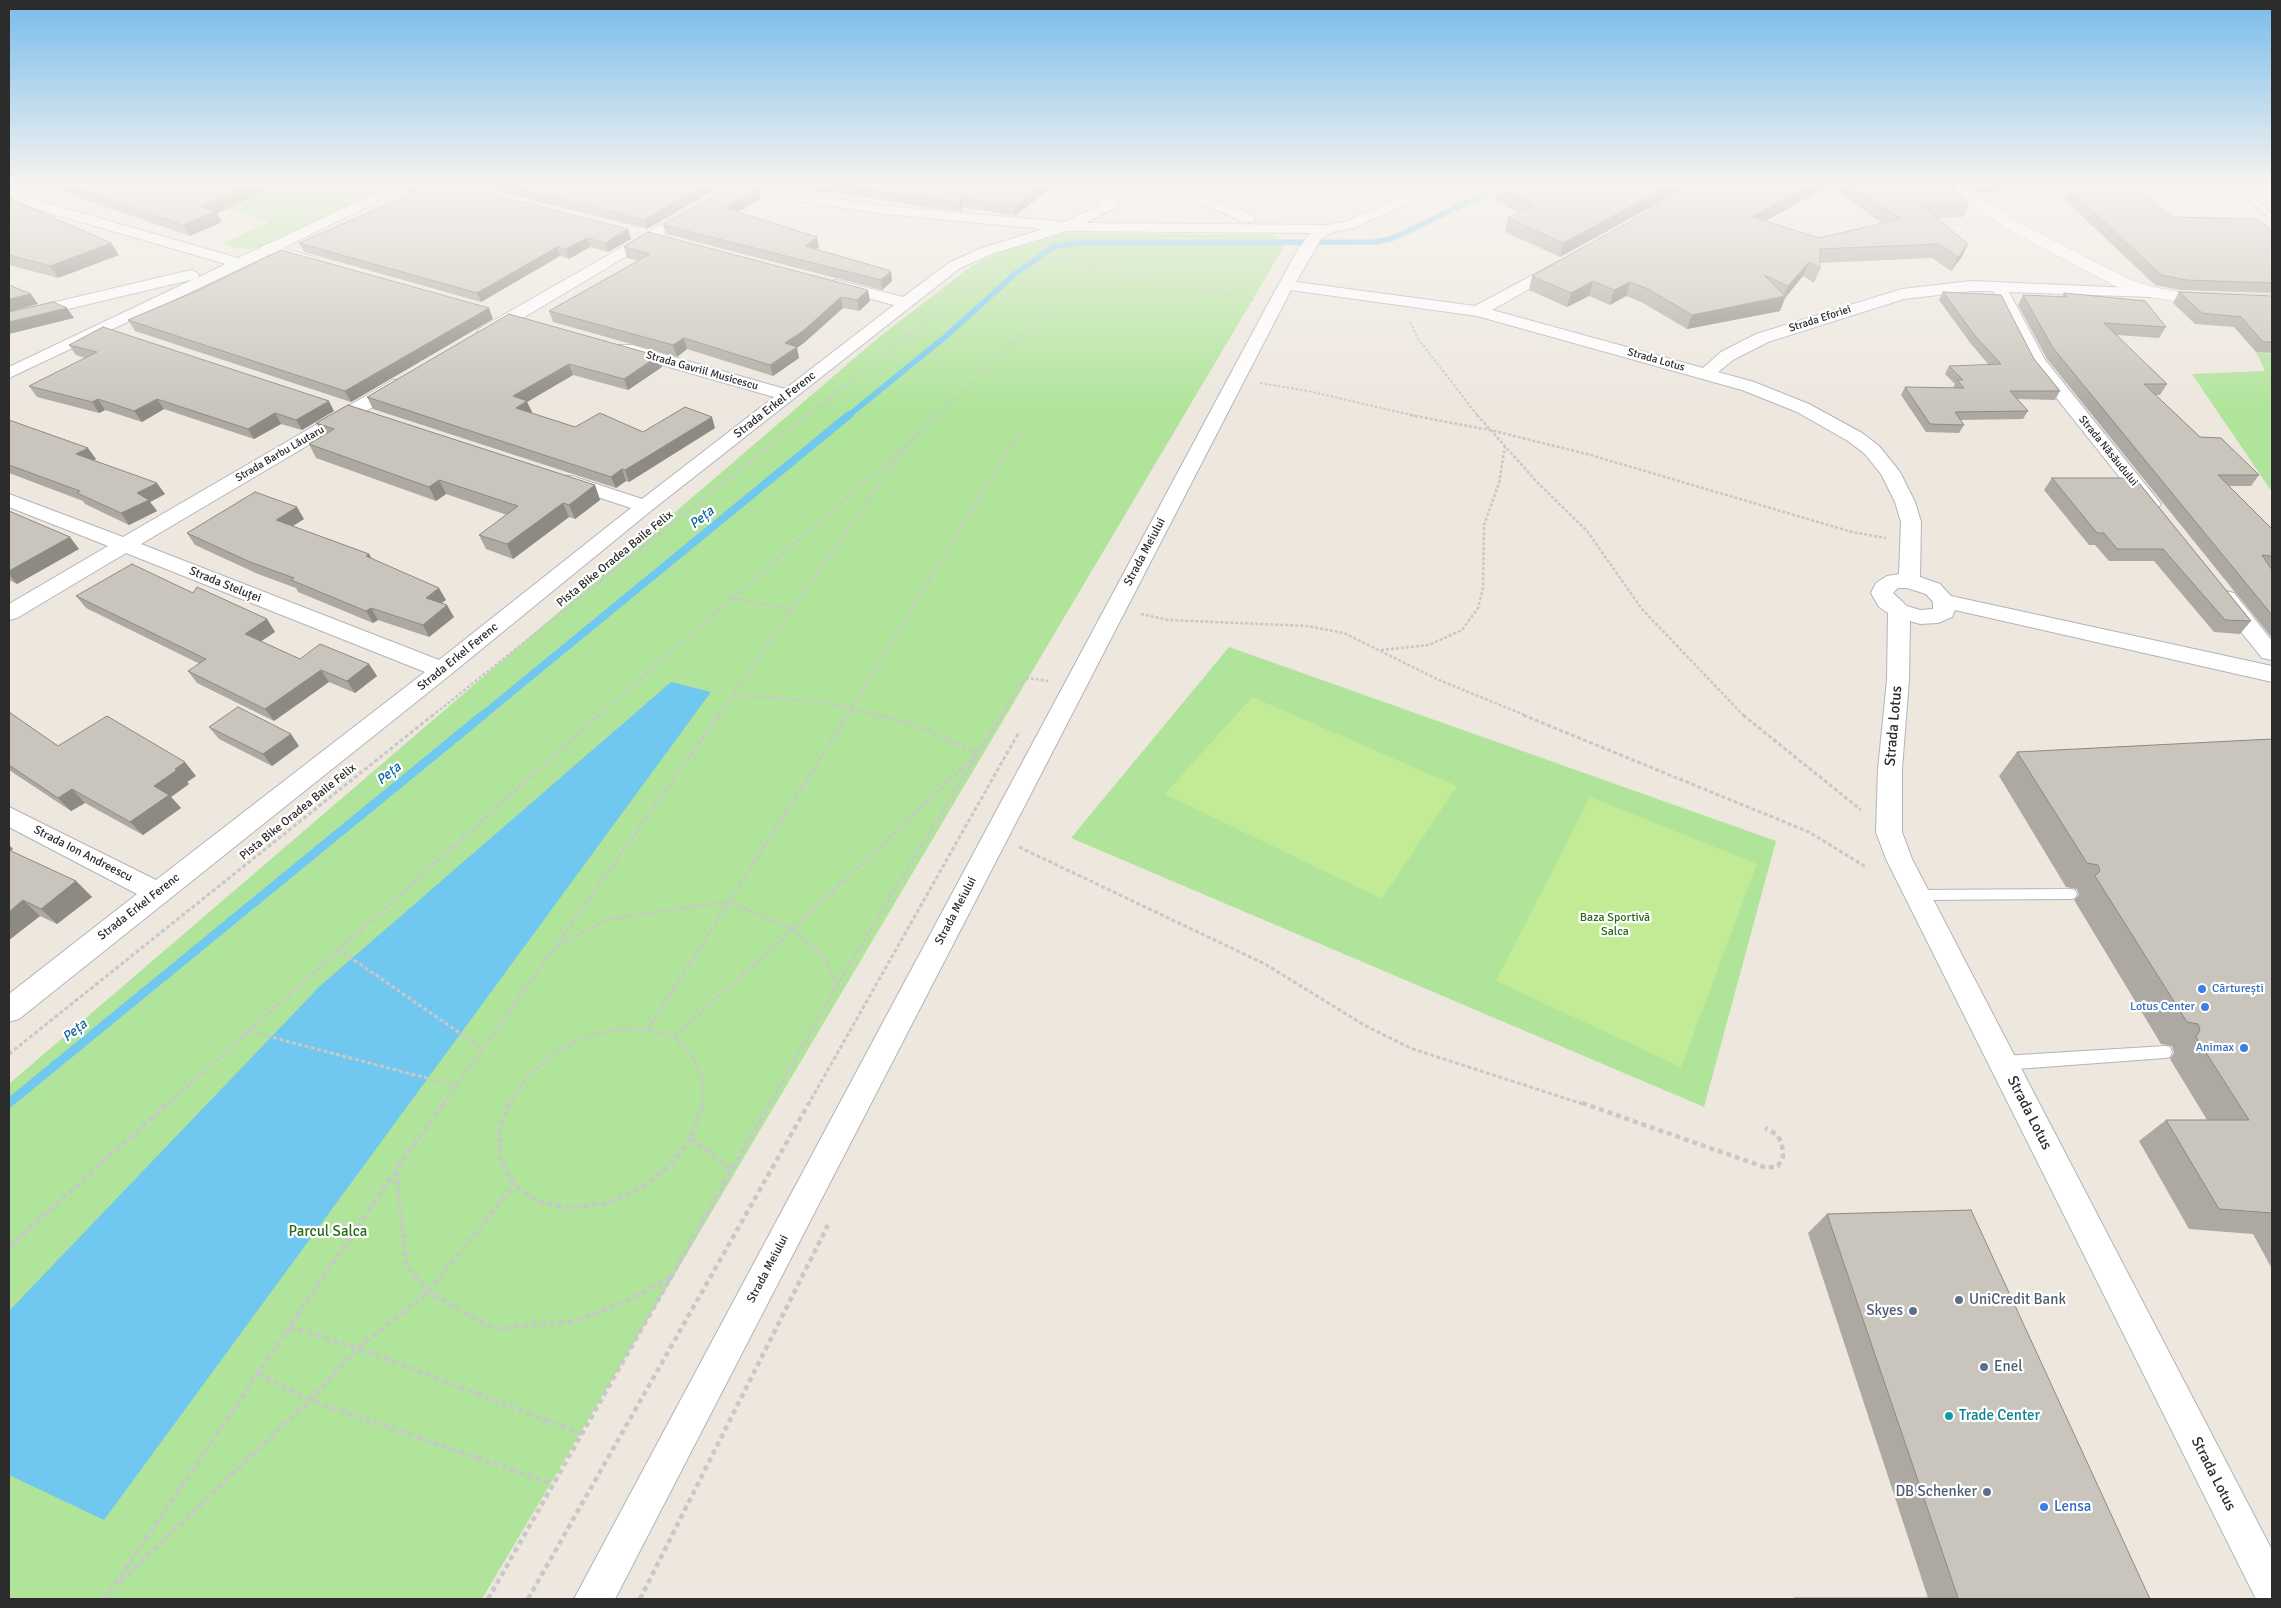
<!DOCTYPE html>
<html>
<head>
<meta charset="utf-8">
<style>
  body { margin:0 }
  #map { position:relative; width:2281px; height:1608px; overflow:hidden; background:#ede7de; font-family:Signika,sans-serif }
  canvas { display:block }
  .frame { position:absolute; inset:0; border:10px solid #2c2c2c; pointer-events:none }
</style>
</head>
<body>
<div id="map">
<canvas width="2281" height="1608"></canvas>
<div class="frame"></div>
</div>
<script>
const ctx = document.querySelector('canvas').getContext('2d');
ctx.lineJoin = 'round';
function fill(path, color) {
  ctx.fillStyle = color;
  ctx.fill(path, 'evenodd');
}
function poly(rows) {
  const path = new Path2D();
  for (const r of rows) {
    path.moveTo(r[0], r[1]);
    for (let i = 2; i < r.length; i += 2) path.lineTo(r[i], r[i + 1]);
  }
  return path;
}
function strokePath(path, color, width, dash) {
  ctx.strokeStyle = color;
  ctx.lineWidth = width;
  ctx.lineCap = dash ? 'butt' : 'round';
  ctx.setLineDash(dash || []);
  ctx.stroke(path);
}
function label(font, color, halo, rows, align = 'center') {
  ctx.font = font + ' Signika,sans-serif';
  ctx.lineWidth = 4.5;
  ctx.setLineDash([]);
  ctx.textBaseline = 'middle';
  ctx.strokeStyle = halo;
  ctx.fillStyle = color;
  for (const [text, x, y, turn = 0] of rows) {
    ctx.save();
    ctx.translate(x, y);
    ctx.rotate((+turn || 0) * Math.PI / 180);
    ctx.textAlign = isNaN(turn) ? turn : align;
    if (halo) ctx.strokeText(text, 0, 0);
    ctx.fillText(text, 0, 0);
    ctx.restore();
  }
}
const green = poly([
  [283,185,394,185,269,245,250,249,235,248,224,243,269,222,227,208],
  [1067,233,1274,235,1285,245,482,1599,9,1599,9,1084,878,338,973,265,1005,250],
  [2256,352,2272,354,2272,492,2192,374,2265,371],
  [1229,647,1776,841,1704,1107,1071,838]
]);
const pitch = poly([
  [1252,697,1457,786,1382,899,1165,794],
  [1590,797,1757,864,1681,1067,1496,981]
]);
const water = poly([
  [671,682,711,692,104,1520,9,1475,9,1311,320,986]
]);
const streamFar2 = poly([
  [848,416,945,337,1015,274,1053,247,1078,243,1375,242,1391,239,1504,185]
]);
const streamFar1 = poly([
  [482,716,849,415]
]);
const stream = poly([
  [9,1103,483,715]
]);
const pathFar3 = poly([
  [1045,255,1254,300],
  [1410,322,1418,339,1478,416],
  [1260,383,1308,391,1416,416],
  [807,416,981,277],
  [937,416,1094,265]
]);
const pathFar2 = poly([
  [1410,415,1490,430,1587,454,1852,532,1886,538],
  [1477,415,1538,483,1587,531,1642,609,1744,716],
  [731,598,791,609],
  [1141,614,1168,620,1307,626,1344,633,1439,680,1527,716],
  [1381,650,1429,645,1462,630,1478,608,1483,588,1484,525,1499,483,1505,446],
  [732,695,819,701,882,716],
  [432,716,808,415],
  [598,716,901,450],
  [718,716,907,445,938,415],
  [847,716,1020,431],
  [1001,716,1024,680,1028,678,1048,681]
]);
const pathFar1 = poly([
  [1523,715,1809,832,1866,867],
  [1743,715,1861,810],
  [1019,847,1265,964,1364,1025,1410,1048,1586,1105],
  [557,946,609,919,728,902,793,929,824,957,837,985],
  [338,949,483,1049],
  [648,1029,848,715],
  [248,1031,457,1086],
  [674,1037,793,929,978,753,1002,715],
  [9,1054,433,715],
  [167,1105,599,715],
  [443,1105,719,715],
  [508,1105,529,1075,555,1052,586,1037,618,1029,648,1029,674,1037,693,1057,703,1080,703,1105],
  [769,1105,837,985,978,753,912,724,877,715],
  [808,1105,1019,732]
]);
const path = poly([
  [509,1103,499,1132,501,1161,514,1185,539,1202,571,1208,606,1203,640,1188,670,1166,691,1138,703,1103],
  [1582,1103,1767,1168,1778,1166,1783,1157,1782,1143,1776,1134,1765,1128],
  [691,1138,732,1171],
  [396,1171,406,1265,428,1292,494,1329,575,1321,627,1301,672,1277],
  [9,1247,168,1103],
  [290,1327,358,1348,582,1434],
  [258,1374,310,1400,553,1484],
  [121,1581,310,1400,358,1348,428,1292,514,1185],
  [105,1599,396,1170,444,1103],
  [488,1599,770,1103],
  [528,1599,809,1103],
  [640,1599,828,1225]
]);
const lane = poly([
  [2232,185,2239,185,2272,214,2272,220,2232,185],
  [2070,889,2075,890,2077,894,2075,898,2070,899,1917,900,1912,899,1910,895,1912,891,1917,890,2070,889],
  [2165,1046,2170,1047,2172,1052,2170,1057,2165,1058,2003,1070,1998,1068,1996,1063,1998,1058,2003,1056,2165,1046]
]);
const street = poly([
  [22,185,56,185,49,189,15,194,238,258,393,185,411,185,283,248,316,258,319,261,316,264,311,266,271,254,9,378,9,367,194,279,9,323,9,313,191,270,196,272,199,275,197,278,226,264,9,201,9,187,22,185],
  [492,185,509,185,489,198,479,198,477,195,479,192,492,185],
  [704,185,740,185,885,206,1064,222,1100,205,1049,188,1047,185,1067,185,1117,202,1119,205,1086,223,1328,225,1347,221,1426,185,1444,185,1442,188,1356,227,1333,232,1321,239,1296,282,1475,306,1561,260,1569,265,1566,268,1492,310,1703,368,1721,352,1756,334,1902,289,1971,281,2156,289,2158,292,2150,297,2009,292,2045,360,2161,504,2158,508,2151,510,2144,508,2031,366,1993,291,1971,291,1904,299,1768,342,1733,360,1718,372,1754,382,1809,404,1862,433,1879,446,1900,472,1915,502,1921,522,1920,577,1940,584,1951,596,2272,666,2272,682,1955,610,1952,617,1938,623,1920,624,1910,621,1909,680,1902,769,1902,832,1912,859,2272,1550,2272,1599,2256,1599,1886,859,1876,832,1878,769,1887,680,1888,613,1879,607,1871,593,1876,583,1887,576,1899,574,1901,522,1895,502,1881,474,1865,454,1848,441,1797,412,1742,390,1477,316,1291,290,615,1599,574,1599,1268,304,1297,251,1310,233,1067,231,992,254,960,268,652,510,450,675,19,1019,9,1022,9,994,137,894,9,827,9,807,156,880,425,672,126,553,17,618,9,620,9,604,108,546,9,507,9,494,123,537,393,380,405,380,408,384,405,388,141,544,439,660,631,508,558,484,555,480,558,476,572,476,642,499,774,397,620,353,618,349,620,345,632,345,785,389,894,305,830,288,828,285,830,282,836,280,903,297,950,262,982,248,1043,229,885,214,711,189,704,185],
  [1898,588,1907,588,1926,594,1933,602,1933,609,1920,610,1907,606,1893,593,1898,588],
  [1167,185,1185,185,1253,216,1255,219,1253,222,1243,222,1169,188,1167,185],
  [694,206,701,210,699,213,491,337,485,338,479,337,477,333,479,329,694,206],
  [2226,591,2234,593,2272,641,2272,660,2262,658,2218,603,2215,598,2218,593,2226,591]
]);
const secondary = poly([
  [1943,185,1961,185,2021,224,2129,279,2153,287,2180,292,2272,295,2272,305,2180,302,2150,297,2117,287,2009,230,1943,185]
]);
const wall = poly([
  [51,185,264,185,267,191,217,213,222,222,190,236,54,189],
  [473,185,711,185,713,191,647,229],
  [757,185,1047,185,1047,191,1015,216,963,207,960,211,931,208,865,197],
  [1505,185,1691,185,1560,257,1505,232,1508,218,1520,212,1495,201,1498,188],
  [1695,185,1958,185,1955,192,1969,203,1963,217,1936,218,1968,244,1961,258,1951,271,1932,258,1820,263,1820,269,1814,283,1803,276,1785,298,1780,311,1687,329,1643,303,1626,296,1610,305,1589,296,1567,307,1529,290,1532,276],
  [1829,186,1882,223,1819,238,1765,221],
  [1964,185,2046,185,2043,186,1976,193],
  [405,187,628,229,631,239,608,252,590,247,569,259,560,256,481,302,304,252,299,243,408,195],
  [2069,189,2172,217,2272,231,2272,293,2180,290,2155,285,2064,199],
  [9,194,14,200,111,243,119,255,58,278,9,265],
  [761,198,737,212,819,247,816,249,891,271,892,281,882,290,666,234,663,225],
  [624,247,870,301,859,311,843,308,805,342,797,348,799,358,773,376,687,349,677,357,553,322,549,311,638,261,627,258],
  [1943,292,2034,359,2060,391,2055,400,2017,399,2028,411,2023,419,1960,420,1964,425,1959,433,1926,432,1901,395,1905,387,1953,388,1955,384,1945,374,1949,366,1989,365,1971,344,1939,300],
  [2179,292,2272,296,2272,353,2256,352,2234,327,2195,324,2173,303],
  [2064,293,2166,327,2159,338,2116,335,2167,384,2160,395,2155,395,2200,437,2259,475,2251,486,2229,486,2272,529,2272,567,2270,567,2272,570,2272,638,2047,359,2018,305,2023,295,2062,297],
  [509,314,658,356,662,367,628,390,573,375,527,402,532,412,531,413,575,427,643,432,715,428,629,482,626,481,616,488,373,409,367,397],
  [493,319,351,402,135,331,128,320],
  [69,345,334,411,302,430,281,424,254,439,164,409,142,422,105,410,99,413,37,397,29,386,85,358,76,355],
  [9,420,96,459,94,460,165,494,150,502,157,511,129,525,85,504,83,501,9,473],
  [316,423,595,485,600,500,575,519,569,517,513,559,486,549,479,535,507,515,446,494,436,501,316,458,309,444,323,435],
  [2052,478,2135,478,2251,621,2240,634,2214,632,2154,561,2109,561,2095,545,2089,545,2044,490],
  [9,511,79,549,17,584,9,580],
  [304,519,293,526,369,554,372,559,446,600,441,603,454,617,429,637,378,620,373,623,298,592,296,588,258,574,195,545,187,533],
  [193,593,267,619,275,632,261,641,300,659,369,664,377,676,355,693,329,682,274,721,197,683,188,671,200,664,86,608,76,596],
  [9,712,58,746,196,776,187,782,189,784,171,797,181,808,143,835,85,803,71,811,9,770],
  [209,727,299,746,272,766,219,739],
  [2272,739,2272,1269,2253,1234,2189,1229,2139,1141,2166,1120,2207,1120,2170,1059,2174,1053,2172,1046,2161,1044,2074,900,2079,895,2077,889,2066,887,1999,776,2017,752],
  [9,845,13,849,10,851,76,881,92,897,57,924,40,916,9,940],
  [1827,1214,2150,1599,1792,1599,1794,1598,1928,1598,1808,1233]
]);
const shadedWall = poly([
  [250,185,264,185,267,191,217,213,222,222,190,236,183,225,200,206],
  [705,185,711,185,713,191,647,229,644,220],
  [1043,185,1047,185,1047,191,1015,216,1015,207],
  [1671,185,1691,185,1560,257,1563,243],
  [1811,185,1829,185,1829,186,1747,231,1752,217],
  [1943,185,1958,185,1954,195],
  [1980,185,2046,185,2043,186,1976,193],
  [759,188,761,198,727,218,725,208],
  [10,194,17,205,9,199],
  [962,198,963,207,960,211,959,202],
  [628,229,631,239,608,252,605,243],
  [817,237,819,247,807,256,805,246],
  [587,238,590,247,569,259,566,249],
  [111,243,119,255,58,278,50,266],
  [1968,244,1961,258,1951,271,1958,257],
  [557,247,560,256,481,302,477,293],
  [1809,262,1803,276,1785,298,1780,311,1687,329,1692,315,1784,297,1788,286],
  [891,271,892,281,882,290,881,280],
  [1593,281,1589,296,1567,307,1571,293],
  [1630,282,1626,296,1610,305,1614,290],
  [868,290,870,301,859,311,857,300],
  [31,294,38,304,9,312,9,299],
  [841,297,843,308,805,342,797,348,799,358,773,376,770,365,785,343],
  [67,308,74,318,9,334,9,322],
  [489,308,493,319,351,402,345,391],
  [684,338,687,349,677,357,673,345],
  [658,356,662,367,628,390,624,379],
  [569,364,573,375,527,402,532,412,521,419,513,396],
  [98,399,105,410,99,413,92,402],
  [157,399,164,409,142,422,134,411],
  [329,401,334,411,302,430,296,420],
  [275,413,281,424,254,439,248,429],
  [712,417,715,428,629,482,625,470],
  [88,448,96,459,84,465,76,454],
  [622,469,626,481,616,488,611,477],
  [439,480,446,494,436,501,429,487],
  [157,483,165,494,150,502,157,511,129,525,121,513,137,493],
  [595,485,600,500,575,519,569,505],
  [563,503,569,517,513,559,507,544],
  [297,507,304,519,283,532,276,520],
  [70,537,79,549,17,584,9,574,9,571],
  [369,554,376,566,366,556],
  [439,588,446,600,432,610,426,598],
  [447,605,454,617,429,637,423,625],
  [371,608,378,620,373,623,366,611],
  [267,619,275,632,254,646,245,634],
  [369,664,377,676,355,693,347,681],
  [321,670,329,682,274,721,265,709],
  [291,734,299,746,272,766,263,754],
  [185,762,196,776,187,782,189,784,171,797,181,808,143,835,130,822,154,786,175,769],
  [72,789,85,803,71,811,58,798],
  [9,845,13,849,9,852],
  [76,881,92,897,57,924,41,909],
  [23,900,40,916,9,940,9,912]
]);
const building = poly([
  [68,185,250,185,200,206,216,211,183,225,68,185],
  [410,185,456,185,628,229,605,243,587,238,566,249,557,247,477,293,299,243,418,191,405,187,410,185],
  [505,185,705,185,644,220,505,185],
  [732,185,759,188,725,208,817,237,805,246,891,271,881,280,663,225,732,185],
  [833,185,1043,185,1015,207,962,198,959,202,930,199,864,189,833,185],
  [1505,185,1671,185,1563,243,1508,218,1536,204,1498,188,1505,185],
  [1695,185,1811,185,1752,217,1819,238,1901,219,1852,185,1947,185,1969,203,1921,205,1968,244,1958,257,1939,244,1820,249,1820,269,1809,262,1788,286,1764,275,1785,296,1692,315,1648,289,1630,282,1614,290,1593,281,1571,293,1532,276,1695,185],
  [2069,189,2139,191,2172,217,2257,219,2272,231,2272,283,2187,280,2161,275,2069,189],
  [9,198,111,243,50,266,9,255,9,198],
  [648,232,868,290,857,300,841,297,803,331,785,343,797,347,770,365,684,338,673,345,549,311,650,254,624,247,648,232],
  [281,250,489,308,345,391,128,320,199,290,281,250],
  [9,285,31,294,9,299,9,285],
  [1943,292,2001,295,2034,359,2060,391,2010,391,2028,411,1955,412,1964,425,1930,424,1905,387,1964,388,1957,380,1963,380,1949,366,2001,364,1975,336,1943,292],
  [2179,292,2272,296,2272,342,2263,342,2241,317,2202,313,2179,292],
  [2064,293,2145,301,2166,327,2104,323,2167,384,2144,384,2200,437,2221,438,2259,475,2218,475,2272,529,2272,556,2262,555,2272,570,2272,615,2053,348,2023,295,2067,297,2064,293],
  [53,302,67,308,9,322,9,312,53,302],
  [509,314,658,356,624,379,569,364,513,396,527,401,516,408,575,427,600,413,643,432,685,407,712,417,625,470,622,469,611,477,367,397,509,314],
  [103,327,329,401,296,420,275,413,248,429,157,399,134,411,98,399,92,402,29,386,97,352,69,345,103,327],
  [348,405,595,485,569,505,563,503,507,544,479,535,518,506,439,480,429,487,309,444,334,429,316,423,348,405],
  [9,420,88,448,76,454,157,483,137,493,149,500,121,513,77,493,80,491,9,465,9,420],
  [2052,478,2135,478,2251,621,2225,620,2163,549,2117,549,2104,533,2097,533,2052,478],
  [255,492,297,507,276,520,369,554,366,556,439,588,426,598,447,605,423,625,371,608,366,611,291,580,294,578,250,562,187,533,255,492],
  [9,511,70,537,9,571,9,511],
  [132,564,193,593,197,587,267,619,245,634,300,659,320,644,369,664,347,681,321,670,265,709,188,671,206,659,76,596,132,564],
  [238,707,291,734,263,754,209,727,238,707],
  [9,712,58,746,107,716,185,762,175,769,177,770,154,786,169,795,130,822,72,789,58,798,9,765,9,712],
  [2272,739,2272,1213,2219,1209,2166,1120,2249,1120,2196,1037,2200,1030,2198,1024,2187,1022,2095,876,2100,871,2098,865,2087,863,2017,752,2272,739],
  [9,850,76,881,41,909,23,900,9,912,9,850],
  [1971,1210,2150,1599,1794,1599,1794,1598,1958,1598,1827,1214,1971,1210]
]);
const markers = [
  [2202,989,5,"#3f7fe0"],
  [2205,1007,5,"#3f7fe0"],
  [2244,1048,5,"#3f7fe0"],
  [1959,1300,5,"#5c6f8a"],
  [1913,1311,5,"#5c6f8a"],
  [1984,1367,5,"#5c6f8a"],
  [1949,1416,5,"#0f9aa8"],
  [1987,1492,5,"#5c6f8a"],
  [2044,1507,5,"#3f7fe0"]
];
const farStreetnames = [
  ["Strada Eforiei",1820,319,-18],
  ["Strada Lotus",1656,360,16],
  ["Strada Gavriil Musicescu",702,371,16],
  ["Strada Năsăudului",2108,451,51],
  ["Strada Barbu Lăutaru",280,454,-30]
];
const streetNames = [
  ["Strada Erkel Ferenc",775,405,-38],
  ["Strada Meiului",1145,552,-62],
  ["Pista Bike Oradea Baile Felix",615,559,-39],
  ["Strada Steluței",225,585,22],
  ["Strada Erkel Ferenc",458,657,-39],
  ["Pista Bike Oradea Baile Felix",298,812,-39],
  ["Strada Ion Andreescu",83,854,27],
  ["Strada Erkel Ferenc",139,907,-38],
  ["Strada Meiului",956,911,-62],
  ["Strada Meiului",768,1269,-62]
];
const parkNames = [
  ["Baza Sportivă",1615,918],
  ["Salca",1615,932]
];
const shopNames = [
  ["Cărturești",2212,989,"left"],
  ["Lotus Center",2195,1007],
  ["Animax",2234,1048]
];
const waterNames = [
  ["Peța",702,518,-39],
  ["Peța",389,774,-39],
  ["Peța",75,1031,-39]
];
const nearStreetnames = [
  ["Strada Lotus",1894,726,-85],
  ["Strada Lotus",2029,1113,63],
  ["Strada Lotus",2213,1474,63]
];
const nearParknames = [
  ["Parcul Salca",328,1232]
];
const nearServicenames = [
  ["UniCredit Bank",1969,1300],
  ["Skyes",1903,1311,"right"],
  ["Enel",1994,1367],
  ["DB Schenker",1977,1492,"right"]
];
const nearCulturenames = [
  ["Trade Center",1959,1416]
];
const nearShopnames = [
  ["Lensa",2054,1507]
];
fill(green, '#b0e49a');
fill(pitch, '#c3eb96');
fill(water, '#70c8f0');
strokePath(streamFar2, '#70c8f0', 5.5);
strokePath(streamFar1, '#70c8f0', 8);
strokePath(stream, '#70c8f0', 9);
strokePath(lane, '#b2b3bf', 2);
strokePath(street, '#b2b3bf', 2);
strokePath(secondary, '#b2b3bf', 1);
strokePath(pathFar3, '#c8c8c8', 2, [2.5, 2]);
strokePath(pathFar2, '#c8c8c8', 2.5, [3, 2]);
strokePath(pathFar1, '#c8c8c8', 3, [4, 2.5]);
strokePath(path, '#c8c8c8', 4.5, [5, 4]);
fill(lane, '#fff');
fill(street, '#fff');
fill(secondary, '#fff');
fill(wall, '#ada9a2');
fill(shadedWall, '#8d8a84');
fill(building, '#c9c5bc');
strokePath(building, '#8d8a84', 1);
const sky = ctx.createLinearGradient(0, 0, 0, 410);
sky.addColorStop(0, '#78bceb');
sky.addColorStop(0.45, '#f7f4f0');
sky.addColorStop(1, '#f7f4f000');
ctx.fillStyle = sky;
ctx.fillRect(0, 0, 2281, 410);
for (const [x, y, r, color] of markers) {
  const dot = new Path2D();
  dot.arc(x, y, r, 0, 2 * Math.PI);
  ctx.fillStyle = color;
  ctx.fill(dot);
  strokePath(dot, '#fff', 2);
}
label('11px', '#2c2c2c', '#fff', farStreetnames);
label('12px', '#2c2c2c', '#fff', streetNames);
label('12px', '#276a1a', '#fff', parkNames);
label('12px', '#366cbe', '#fff', shopNames, 'right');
label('italic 14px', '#0c669f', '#fff', waterNames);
label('15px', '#2c2c2c', '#fff', nearStreetnames);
label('15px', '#276a1a', '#fff', nearParknames);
label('15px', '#4e5e75', '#fff', nearServicenames, 'left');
label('15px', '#0d838f', '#fff', nearCulturenames, 'left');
label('15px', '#366cbe', '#fff', nearShopnames, 'left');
</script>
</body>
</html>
